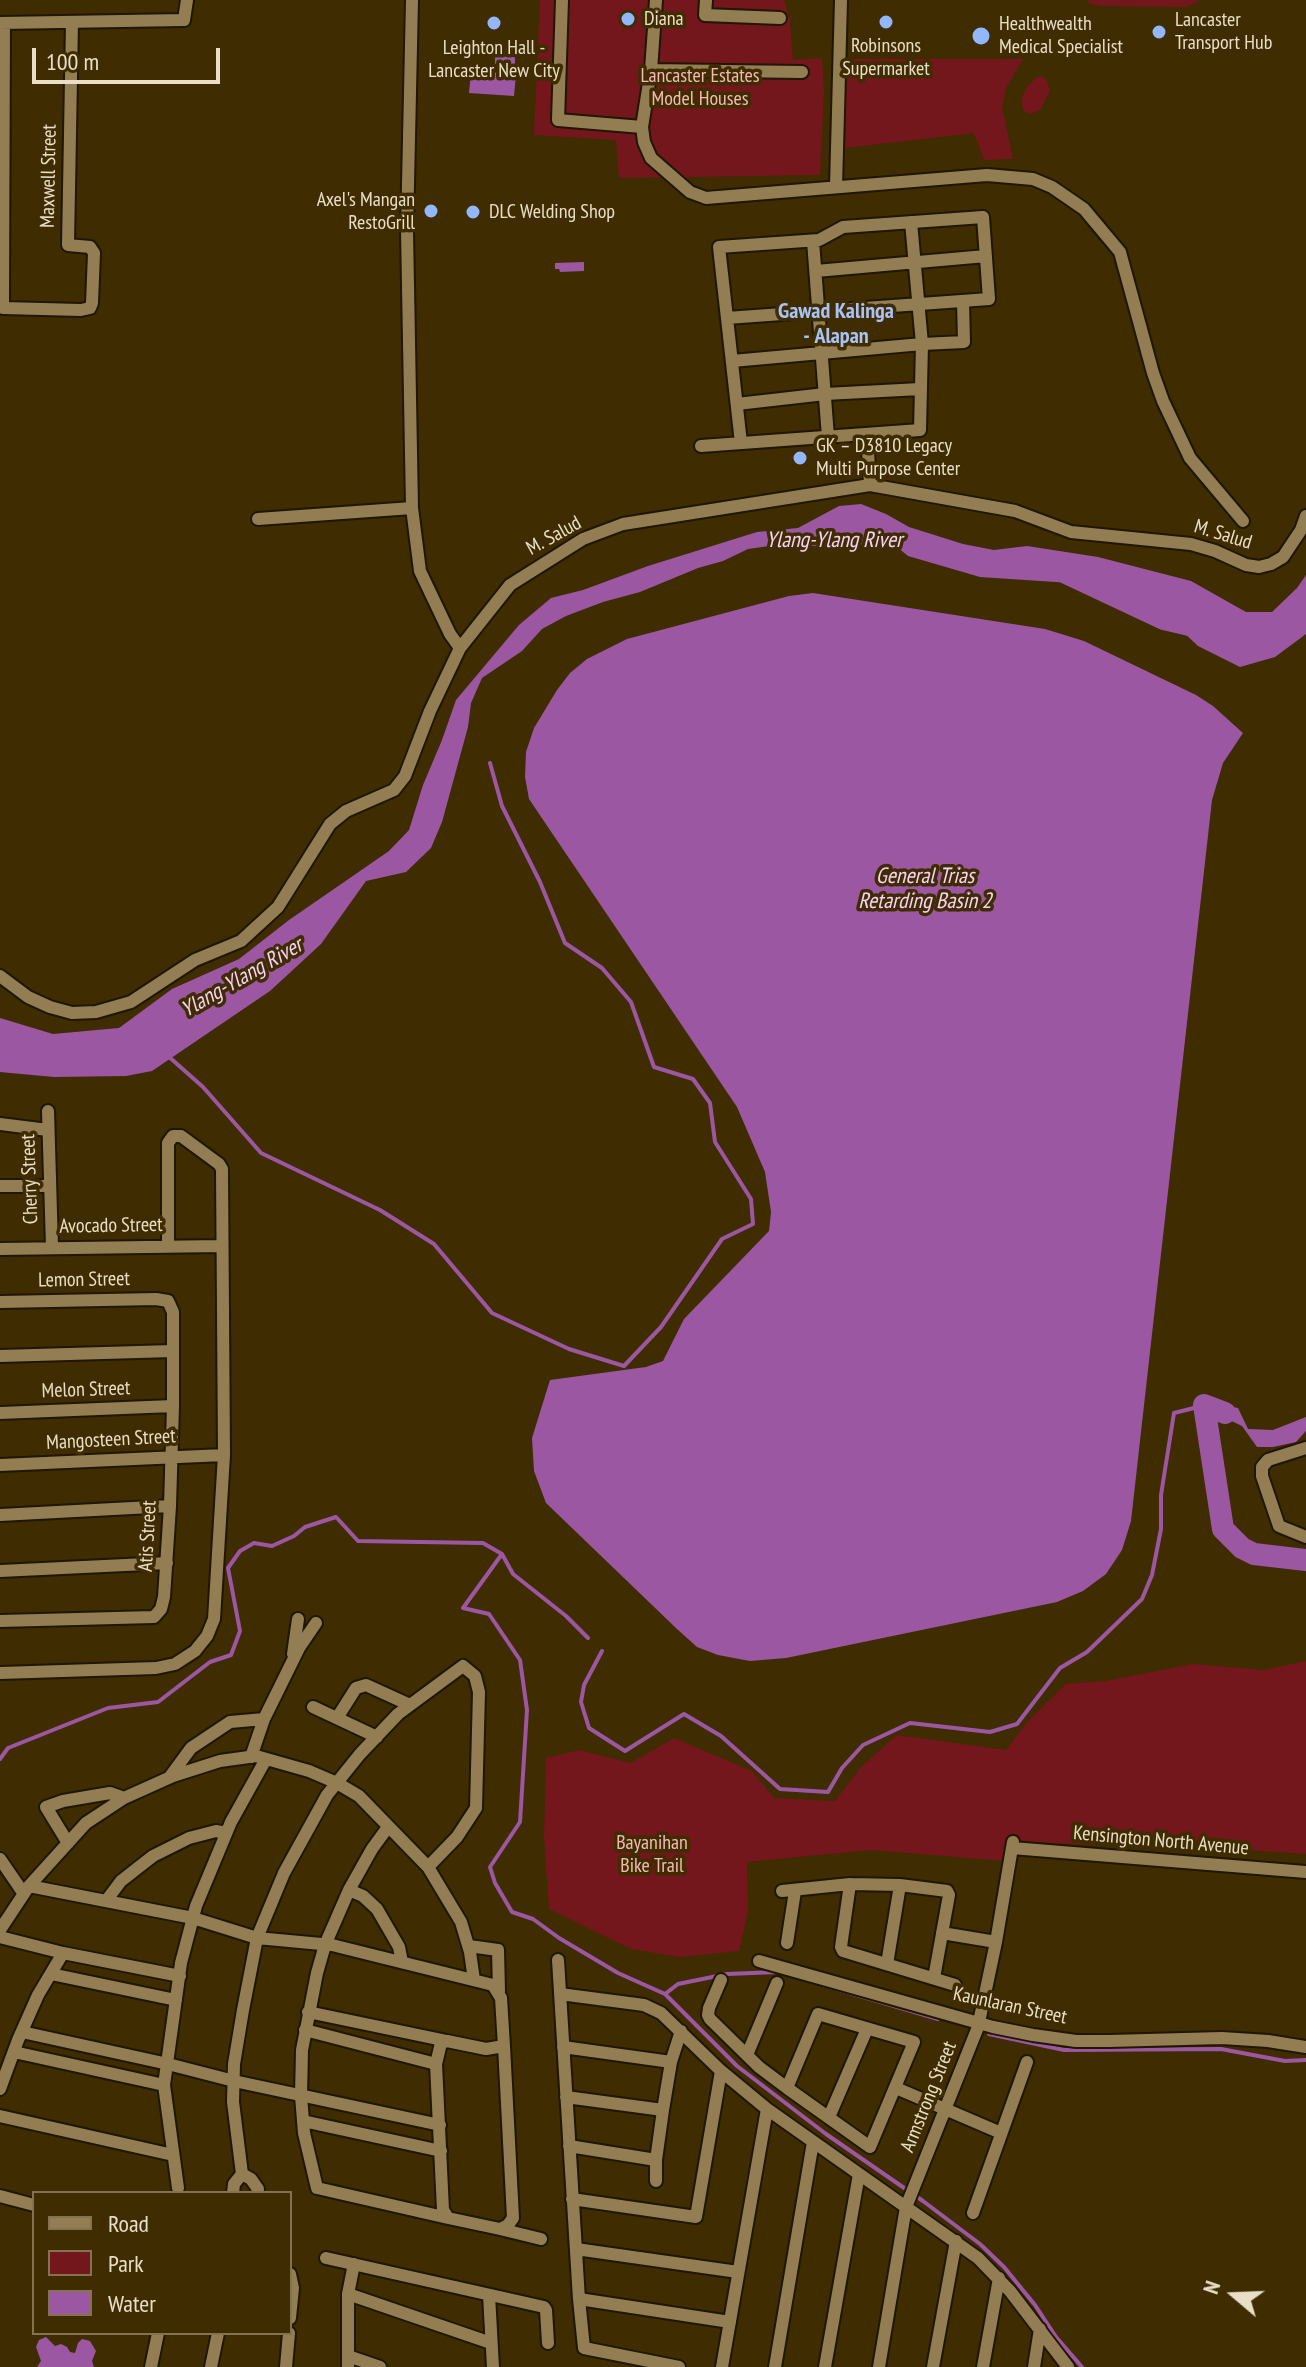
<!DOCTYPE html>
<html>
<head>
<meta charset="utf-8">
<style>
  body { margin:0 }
  #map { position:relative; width:1306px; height:2367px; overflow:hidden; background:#3f2c00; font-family:"PT Sans Narrow",sans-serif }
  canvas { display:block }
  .legend { position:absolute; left:32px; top:2191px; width:260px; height:144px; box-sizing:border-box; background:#3f2c00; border:2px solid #837350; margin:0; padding:10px 14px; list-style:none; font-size:24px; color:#eadec8 }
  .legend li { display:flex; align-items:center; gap:16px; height:40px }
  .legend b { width:40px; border:2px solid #837350 }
  .north { position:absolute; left:1194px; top:2255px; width:80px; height:80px; -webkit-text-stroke:6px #3f2c00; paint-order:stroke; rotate:289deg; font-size:22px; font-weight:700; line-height:32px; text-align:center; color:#eadec8 }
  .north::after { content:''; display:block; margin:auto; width:28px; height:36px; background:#eadec8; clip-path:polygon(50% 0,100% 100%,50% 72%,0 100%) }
  .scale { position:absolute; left:32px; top:48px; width:188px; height:36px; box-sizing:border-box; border:4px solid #eadec8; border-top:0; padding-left:10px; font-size:24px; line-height:28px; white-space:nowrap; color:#eadec8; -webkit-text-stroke:6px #3f2c00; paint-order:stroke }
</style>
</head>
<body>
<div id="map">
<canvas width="1306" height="2367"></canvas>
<ul class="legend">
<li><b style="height:10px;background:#937d53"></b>Road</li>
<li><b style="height:22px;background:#73171c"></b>Park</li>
<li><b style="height:22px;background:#9c57a3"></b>Water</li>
</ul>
<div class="north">N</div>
<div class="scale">100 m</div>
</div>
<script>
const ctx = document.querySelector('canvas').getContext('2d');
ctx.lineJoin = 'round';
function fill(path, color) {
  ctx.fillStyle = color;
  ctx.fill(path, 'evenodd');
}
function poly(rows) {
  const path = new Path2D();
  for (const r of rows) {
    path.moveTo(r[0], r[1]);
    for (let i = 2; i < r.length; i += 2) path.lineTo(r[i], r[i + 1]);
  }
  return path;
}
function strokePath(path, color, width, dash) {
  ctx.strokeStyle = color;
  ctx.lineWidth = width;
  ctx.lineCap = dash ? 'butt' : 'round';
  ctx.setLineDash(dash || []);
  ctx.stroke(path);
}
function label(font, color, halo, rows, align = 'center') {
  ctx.font = font + ' "PT Sans Narrow",sans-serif';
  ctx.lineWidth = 7;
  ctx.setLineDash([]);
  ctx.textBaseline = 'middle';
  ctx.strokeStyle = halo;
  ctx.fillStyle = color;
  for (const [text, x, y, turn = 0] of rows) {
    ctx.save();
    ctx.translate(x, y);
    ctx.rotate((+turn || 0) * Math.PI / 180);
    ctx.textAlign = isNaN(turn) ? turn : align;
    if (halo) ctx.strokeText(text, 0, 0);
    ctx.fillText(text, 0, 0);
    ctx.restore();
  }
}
const green = poly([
  [540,0,784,0,790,21,793,60,822,58,824,91,820,175,619,178,616,140,534,135],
  [1086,0,1200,0,1187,7,1103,6,1091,4],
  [846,59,1023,59,1006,88,1002,107,1013,159,984,160,974,133,845,148],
  [1037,77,1044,77,1047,81,1050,91,1040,110,1031,114,1024,111,1021,100,1026,88],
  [1306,1661,1306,1854,1220,1848,1007,1842,1004,1861,871,1850,747,1862,748,1911,739,1951,679,1957,631,1949,549,1909,544,1838,546,1758,579,1750,631,1763,674,1738,752,1771,774,1798,835,1801,862,1766,897,1735,1006,1750,1027,1722,1066,1684,1106,1681,1193,1664,1264,1670]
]);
const water = poly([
  [495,56,515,57,515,70,495,69],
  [471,71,516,74,514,96,469,93],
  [584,262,584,271,560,272,559,269,555,269,555,263],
  [861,504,886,514,909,527,963,544,994,550,1027,546,1098,557,1191,581,1246,612,1272,612,1297,588,1306,575,1306,634,1275,657,1240,667,1198,646,1167,617,1123,589,1101,585,980,577,908,556,897,547,880,544,826,546,776,545,748,549,723,561,698,568,640,592,603,602,566,616,542,629,522,651,482,678,471,703,468,727,442,822,431,848,406,872,366,881,321,944,270,991,152,1071,126,1076,54,1077,0,1072,0,1018,53,1034,119,1028,172,989,239,959,289,920,389,851,409,830,423,785,442,740,456,700,519,625,551,598,583,590,648,566,757,532,798,528,839,506],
  [813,593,1045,629,1084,641,1196,695,1213,706,1243,733,1223,763,1212,800,1131,1521,1122,1550,1106,1574,1083,1591,1057,1602,786,1658,750,1661,718,1655,697,1647,677,1629,546,1503,534,1471,532,1438,550,1380,646,1367,663,1361,684,1319,769,1231,771,1212,765,1172,737,1107,529,799,525,777,526,752,534,728,557,690,570,673,587,659,627,639,789,596],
  [1196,1400,1238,1408,1248,1429,1273,1430,1306,1417,1306,1431,1296,1442,1273,1447,1257,1447,1242,1426,1223,1417,1191,1409],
  [46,2337,55,2346,61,2344,67,2347,70,2352,75,2353,78,2343,82,2339,90,2341,96,2351,92,2361,94,2367,37,2367,41,2361,36,2347,39,2340]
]);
const stream = poly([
  [168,1056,203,1087,261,1153,380,1210,434,1244,492,1313,569,1349,624,1366,661,1327,722,1239,753,1224,751,1199,715,1142,710,1103,693,1079,654,1067,631,1002,602,968,565,943,540,882,502,806,490,763],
  [502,1554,463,1608,489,1614,520,1660,527,1710,520,1822,490,1867,495,1883,512,1912,533,1919,559,1938,618,1973,665,1994,678,1984,727,1974,778,1972],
  [602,1651,584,1685,581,1702,589,1728,625,1751,684,1714,721,1736,780,1789,828,1792,842,1768,863,1745,910,1723,990,1732,1017,1724,1060,1668,1087,1652,1142,1599,1152,1575,1161,1529,1161,1495,1174,1413,1194,1408],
  [0,1759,8,1748,108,1708,158,1702,210,1662,231,1655,240,1631,228,1568,240,1551,254,1543,272,1546,294,1536,305,1527,336,1517,358,1541,483,1543,502,1554,513,1574,566,1616,588,1638],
  [806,1980,938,2019],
  [665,1994,737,2066,826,2134,923,2201,980,2244,1004,2267,1035,2305,1056,2337,1082,2367],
  [989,2034,1064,2050,1221,2049,1285,2061,1306,2060]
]);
const river = poly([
  [1064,572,1164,619,1198,627],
  [1225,1413,1204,1405,1223,1529,1242,1548,1254,1554,1306,1560]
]);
const minor = poly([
  [412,0,407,230,412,508,420,571,450,634,460,648],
  [562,0,558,120,642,127],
  [656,0,651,70,642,127,644,142,651,158,690,192,706,198,987,175,1033,179,1052,187,1084,209,1120,252,1153,373,1163,401,1190,458,1243,521],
  [706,0,705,15,780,18],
  [0,23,184,20,187,0],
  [4,23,3,308,81,310,90,308,92,303,94,253,90,247,68,245,72,22],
  [651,70,802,72],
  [836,187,841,0],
  [813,241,828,437],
  [816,271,986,256],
  [727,318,989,299,983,217,843,227,819,240,719,247,741,443],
  [732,361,922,344,964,342,963,301],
  [737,404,825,394,920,389],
  [867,434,870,485],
  [701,446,920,430,922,344,911,222],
  [258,519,412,508],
  [0,976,28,997,50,1007,72,1013,96,1012,131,1002,195,960,241,941,278,907,330,824,346,811,394,790,405,776,430,711,460,648,510,585,583,539,623,524,870,485,1015,511,1071,532,1191,544,1215,551,1246,565,1259,567,1271,564,1283,557,1301,530,1306,516],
  [48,1111,52,1247],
  [0,1124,48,1130],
  [0,1186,49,1186],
  [0,1249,222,1246],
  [0,1302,156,1299,168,1301,173,1312,173,1406,170,1506,164,1597,161,1609,154,1617,0,1621],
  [0,1356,173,1351],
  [0,1413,173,1406],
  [1306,1448,1268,1460,1262,1467,1262,1476,1279,1526,1306,1537],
  [0,1465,224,1455],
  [0,1515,170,1506],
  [0,1571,167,1563],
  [293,1654,298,1619],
  [0,1673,156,1668,175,1664,195,1651,207,1636,214,1619,224,1455,222,1169,219,1164,181,1136,173,1136,168,1143,168,1245],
  [313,1707,377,1737],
  [337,1718,356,1688,366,1685,410,1705],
  [251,1757,264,1719,299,1648,316,1623],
  [169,1778,191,1748,230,1722,264,1719],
  [388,1827,372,1849,349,1890,325,1945,317,1973,302,2050,301,2096,304,2133,317,2188,448,2218],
  [68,1843,46,1807,63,1801,110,1793,124,1798],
  [1012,1848,1306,1872],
  [0,1859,24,1894],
  [850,1884,841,1947,843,1951,955,1985],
  [29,1886,193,1918,257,1938,332,1945,493,1985,501,1998,504,2046,513,2218,508,2225,500,2229,448,2218,443,2210,436,2064,441,2043,447,2041,486,2049,504,2046],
  [349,1890,363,1896,377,1909,399,1947,402,1962],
  [782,1891,850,1884,900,1885,947,1891,949,1895,934,1978],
  [106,1901,121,1881,153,1856,189,1838,216,1831,226,1833],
  [0,1930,29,1886,86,1823,124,1798,173,1776,220,1761,256,1756,309,1771,337,1783,359,1796,428,1867,461,1922,470,1952,474,1980],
  [942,1933,996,1942],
  [0,1937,63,1953,180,1976],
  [787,1943,795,1891],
  [469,1946,498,1950,499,1991],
  [558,1960,579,2299,584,2348,679,2367],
  [759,1961,993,2027,1033,2035,1076,2041,1109,2041,1222,2038,1268,2041,1306,2047],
  [887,1964,900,1885],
  [51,1974,176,2000],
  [721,1980,709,2008,708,2015,710,2019,759,2067,787,2088,870,2147,914,2042,818,2014,787,2088],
  [560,1994,644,2005,661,2013,721,2071,767,2109,978,2258,1010,2291,1068,2367],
  [308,2012,447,2041],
  [305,2030,436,2064],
  [22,2032,168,2064,234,2081,440,2125],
  [563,2047,671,2062],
  [14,2052,164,2085],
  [747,2055,777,1983],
  [896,2088,1001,2133],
  [0,2089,18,2040,38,1995,63,1953],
  [566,2097,663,2110],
  [0,2116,173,2155],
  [829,2117,867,2029],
  [303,2121,441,2151],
  [569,2146,656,2160],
  [242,2174,251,2179,258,2189,257,2193],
  [656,2181,656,2160,663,2110,671,2062,681,2031],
  [178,2188,164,2085,181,1963,196,1906,231,1822,266,1759],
  [233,2193,234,2184,242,2174,233,2102,234,2064,243,2010,257,1938,284,1873,327,1795,360,1754,398,1714,463,1666,475,1676,479,1692,476,1808,457,1837,428,1867],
  [0,2196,34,2205],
  [572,2199,696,2217,721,2071],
  [973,2213,1027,2062],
  [500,2229,541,2239],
  [576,2249,738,2272],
  [326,2258,544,2307,546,2310,548,2343],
  [290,2274,293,2288,290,2318],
  [348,2294,491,2343],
  [489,2295,493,2367],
  [579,2299,730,2322],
  [348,2356,380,2367],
  [151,2367,158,2333],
  [211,2367,218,2333],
  [286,2367,289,2333],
  [348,2367,348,2294,354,2264],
  [722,2367,767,2109],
  [775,2367,813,2142],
  [825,2367,859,2174],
  [879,2367,906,2207,978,2027,996,1942,1013,1842],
  [933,2367,956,2241],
  [983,2367,999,2278],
  [1034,2367,1040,2329]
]);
const markers = [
  [628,19,8,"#93b7fd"],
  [886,22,8,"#93b7fd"],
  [494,23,8,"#93b7fd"],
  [1159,32,8,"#93b7fd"],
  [981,36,10,"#93b7fd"],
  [431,211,8,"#93b7fd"],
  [473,212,8,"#93b7fd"],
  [800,458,8,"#93b7fd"]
];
const poiNames = [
  ["Diana",644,19],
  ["Lancaster",1175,20],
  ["Transport Hub",1175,43],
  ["Healthwealth",999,24],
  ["Medical Specialist",999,47],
  ["Robinsons",886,46,"center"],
  ["Supermarket",886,69,"center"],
  ["Leighton Hall -",494,48,"center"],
  ["Lancaster New City",494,71,"center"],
  ["Axel's Mangan",415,200,"right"],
  ["RestoGrill",415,223,"right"],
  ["DLC Welding Shop",489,212],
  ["GK – D3810 Legacy",816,446],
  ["Multi Purpose Center",816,469]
];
const parkNames = [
  ["Lancaster Estates",700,76],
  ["Model Houses",700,99],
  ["Bayanihan",652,1843],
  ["Bike Trail",652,1866]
];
const streetNames = [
  ["Maxwell Street",49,176,-89],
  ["M. Salud",1223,535,17],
  ["M. Salud",554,536,-29],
  ["Cherry Street",30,1179,-92],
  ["Avocado Street",111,1226,-1],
  ["Lemon Street",84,1280,-1],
  ["Melon Street",86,1390,-2],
  ["Mangosteen Street",111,1440,-3],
  ["Atis Street",148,1536,-87],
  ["Kensington North Avenue",1161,1841,5],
  ["Kaunlaran Street",1010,2006,12],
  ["Armstrong Street",929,2097,-68]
];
const neighbourhoodNames = [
  ["Gawad Kalinga",836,312],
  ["- Alapan",836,337]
];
const waterNames = [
  ["Ylang-Ylang River",834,541],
  ["General Trias",925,877],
  ["Retarding Basin 2",925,902],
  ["Ylang-Ylang River",242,978,-30]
];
fill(green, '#73171c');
fill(water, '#9c57a3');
strokePath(stream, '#9c57a3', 4);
strokePath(river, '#9c57a3', 22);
strokePath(minor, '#201602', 16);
strokePath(minor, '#937d53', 12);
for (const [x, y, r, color] of markers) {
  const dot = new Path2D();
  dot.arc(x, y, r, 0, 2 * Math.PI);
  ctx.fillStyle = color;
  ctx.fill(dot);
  strokePath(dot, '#3f2c00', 3);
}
label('20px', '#eadec8', '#3f2c00', poiNames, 'left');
label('20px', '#f4bab6', '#3f2c00', parkNames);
label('20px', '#eadec8', '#3f2c00', streetNames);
label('bold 22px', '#a8c3f7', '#3f2c00', neighbourhoodNames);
label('italic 22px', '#f6d1f9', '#3f2c00', waterNames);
</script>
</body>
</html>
